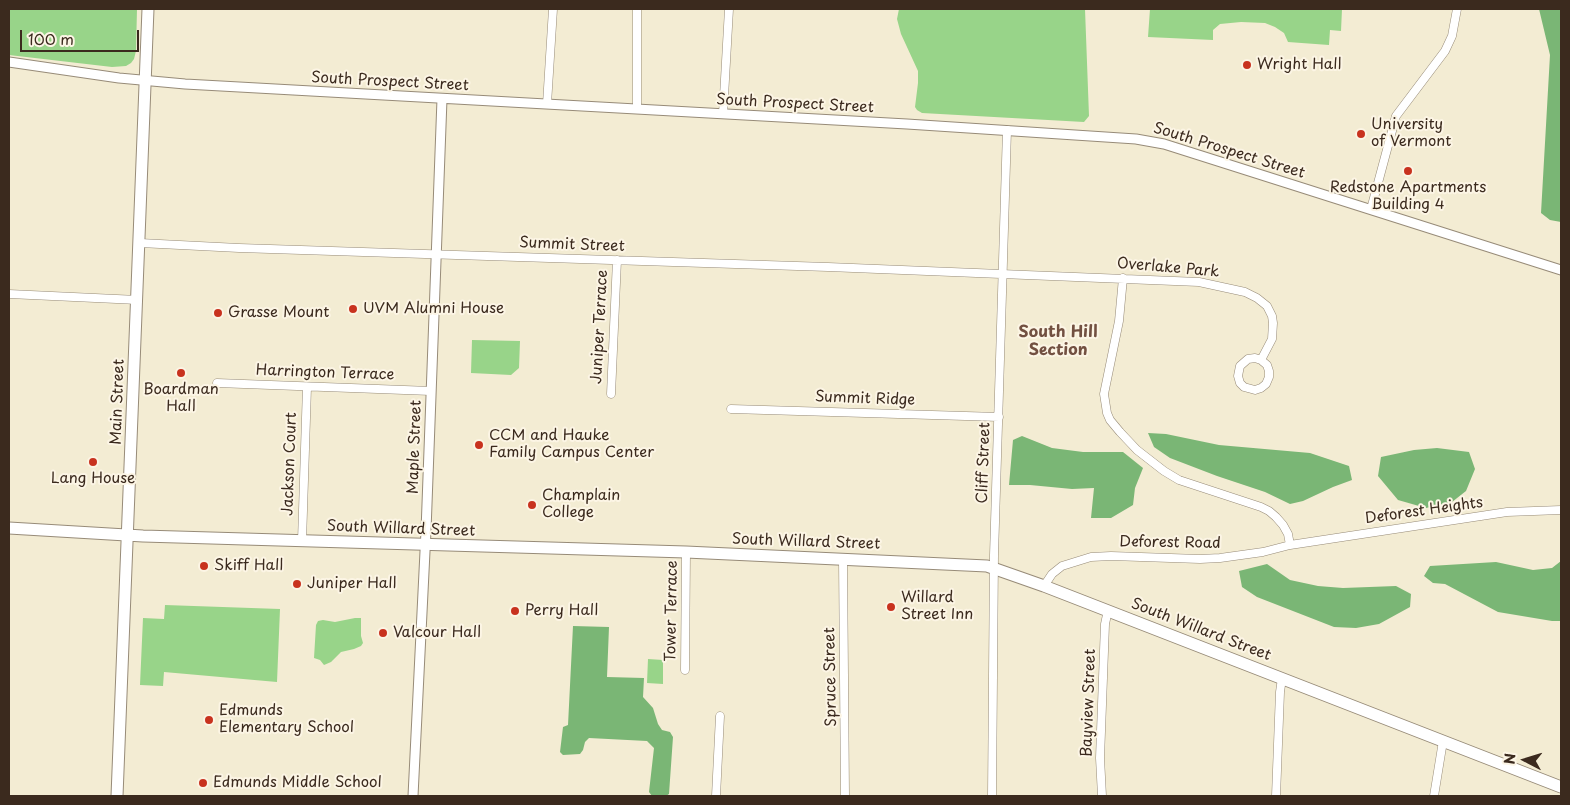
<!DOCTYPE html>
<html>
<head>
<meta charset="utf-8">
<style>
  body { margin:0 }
  #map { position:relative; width:1570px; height:805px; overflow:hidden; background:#f3ecd3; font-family:"Playpen Sans",sans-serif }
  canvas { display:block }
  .frame { position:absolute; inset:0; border:10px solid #3b2a1e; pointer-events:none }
  .north { position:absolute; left:1500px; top:735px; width:50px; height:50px; -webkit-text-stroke:4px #fcf5e5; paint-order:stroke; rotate:275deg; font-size:14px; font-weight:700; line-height:20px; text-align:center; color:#3b2a1e }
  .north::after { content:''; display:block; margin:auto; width:18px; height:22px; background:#3b2a1e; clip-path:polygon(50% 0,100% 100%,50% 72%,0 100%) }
  .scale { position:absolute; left:20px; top:30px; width:119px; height:22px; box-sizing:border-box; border:2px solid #3b2a1e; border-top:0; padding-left:6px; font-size:15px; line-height:18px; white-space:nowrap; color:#3b2a1e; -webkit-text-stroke:4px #fcf5e5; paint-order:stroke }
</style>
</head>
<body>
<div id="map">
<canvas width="1570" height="805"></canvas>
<div class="frame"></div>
<div class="north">N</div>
<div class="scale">100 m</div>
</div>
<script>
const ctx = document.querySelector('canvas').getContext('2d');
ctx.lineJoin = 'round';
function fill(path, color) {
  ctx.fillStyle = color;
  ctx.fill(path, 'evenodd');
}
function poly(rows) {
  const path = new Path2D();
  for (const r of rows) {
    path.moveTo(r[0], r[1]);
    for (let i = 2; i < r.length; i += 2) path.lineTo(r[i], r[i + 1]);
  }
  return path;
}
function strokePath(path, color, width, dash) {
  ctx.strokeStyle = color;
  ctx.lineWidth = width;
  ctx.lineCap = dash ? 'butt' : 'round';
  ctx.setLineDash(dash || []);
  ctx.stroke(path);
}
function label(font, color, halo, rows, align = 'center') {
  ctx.font = font + ' "Playpen Sans",sans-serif';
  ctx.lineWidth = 4;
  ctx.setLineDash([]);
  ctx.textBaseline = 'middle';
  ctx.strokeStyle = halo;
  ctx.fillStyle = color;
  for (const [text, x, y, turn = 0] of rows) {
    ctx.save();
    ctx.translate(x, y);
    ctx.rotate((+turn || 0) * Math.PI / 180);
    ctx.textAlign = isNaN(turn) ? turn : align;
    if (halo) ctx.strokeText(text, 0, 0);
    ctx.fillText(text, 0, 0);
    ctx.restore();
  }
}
const green = poly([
  [9,9,137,9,136,51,134,59,131,63,126,66,112,67,9,55],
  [899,9,1085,9,1089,116,1084,122,922,113,917,110,915,107,918,83,918,71,901,34,897,19],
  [1150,9,1342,9,1341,31,1330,30,1329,45,1288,42,1284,33,1275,27,1265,23,1241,22,1220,24,1213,30,1213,40,1148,37],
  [472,340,520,341,519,368,511,375,471,373],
  [165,605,280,609,277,682,164,672,163,686,140,685,143,618,164,619],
  [355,618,361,618,361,636,363,643,361,646,354,649,341,652,331,662,324,665,320,660,314,658,316,625,318,621,323,620,335,622],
  [648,659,663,660,663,684,647,683]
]);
const forest = poly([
  [1539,9,1561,9,1561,222,1550,220,1541,213,1550,55],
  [1148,433,1166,434,1219,445,1310,453,1349,466,1352,480,1333,487,1303,501,1290,504,1265,492,1217,476,1170,458,1154,447],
  [1022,436,1052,448,1083,452,1123,452,1143,468,1135,488,1133,505,1111,518,1091,518,1094,488,1072,489,1030,485,1009,485,1013,440],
  [1437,448,1469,452,1475,469,1466,491,1452,502,1426,508,1398,500,1378,476,1381,457,1414,450],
  [1561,561,1561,621,1552,621,1498,612,1445,584,1433,583,1424,576,1430,566,1496,562,1533,570,1552,568],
  [1267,564,1290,580,1318,586,1343,588,1396,586,1411,594,1410,607,1379,624,1356,628,1334,627,1257,597,1242,587,1239,571],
  [573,626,609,627,607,677,644,678,643,697,653,708,658,724,662,730,670,732,673,737,669,794,666,796,652,796,649,792,654,748,647,741,589,738,585,742,583,750,580,754,563,755,560,752,563,727,568,725]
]);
const minor = poly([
  [547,104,553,9],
  [637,109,637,9],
  [723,114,729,9],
  [1371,209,1396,116,1445,51,1452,36,1457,9],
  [140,243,239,248,828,267,1199,282,1245,292,1257,298,1267,306,1272,316,1273,323,1272,339,1261,360,1255,358,1248,359,1240,366,1238,376,1240,383,1244,387,1255,390,1261,388,1266,384,1269,377,1269,371,1267,365,1261,360],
  [9,294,138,300],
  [217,383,431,391],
  [611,394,617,260],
  [731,409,999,417],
  [302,541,307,387],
  [1290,545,1507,512,1561,510],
  [843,558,845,796],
  [1044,586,1052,574,1062,566,1091,557,1111,556,1200,559,1220,558,1263,552,1290,545,1288,534,1283,525,1276,517,1269,511,1261,507,1179,480,1164,471,1137,450,1120,432,1110,420,1107,413,1104,394,1119,321,1123,278],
  [685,670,686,552],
  [716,796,720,716],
  [992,796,994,555,1007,130],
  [1102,796,1100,758,1105,624,1108,610],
  [1276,796,1280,692,1282,678],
  [1434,796,1443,741]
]);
const tertiary = poly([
  [9,62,119,78,185,84,907,124,1136,139,1164,144,1561,270],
  [413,796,426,531,442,99]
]);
const primary = poly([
  [9,528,143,536,686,552,987,566,1044,586,1561,787],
  [117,796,148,9]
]);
const markers = [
  [1247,65,5,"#c8321e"],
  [1361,134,5,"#c8321e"],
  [1408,171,5,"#c8321e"],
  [353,309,5,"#c8321e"],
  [218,313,5,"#c8321e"],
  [181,373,5,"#c8321e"],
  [479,445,5,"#c8321e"],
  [93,462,5,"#c8321e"],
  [532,505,5,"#c8321e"],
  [204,566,5,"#c8321e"],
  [297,584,5,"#c8321e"],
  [891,607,5,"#c8321e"],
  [515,611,5,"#c8321e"],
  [383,633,5,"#c8321e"],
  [209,720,5,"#c8321e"],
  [203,783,5,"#c8321e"]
];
const poiNames = [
  ["Wright Hall",1257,65],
  ["University",1371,125],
  ["of Vermont",1371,142],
  ["Redstone Apartments",1408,188,"center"],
  ["Building 4",1408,205,"center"],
  ["UVM Alumni House",363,309],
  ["Grasse Mount",228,313],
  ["Boardman",181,390,"center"],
  ["Hall",181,407,"center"],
  ["CCM and Hauke",489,436],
  ["Family Campus Center",489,453],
  ["Lang House",93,479,"center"],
  ["Champlain",542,496],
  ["College",542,513],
  ["Skiff Hall",214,566],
  ["Juniper Hall",307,584],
  ["Willard",901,598],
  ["Street Inn",901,615],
  ["Perry Hall",525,611],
  ["Valcour Hall",393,633],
  ["Edmunds",219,711],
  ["Elementary School",219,728],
  ["Edmunds Middle School",213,783]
];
const streetNames = [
  ["South Prospect Street",390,82,3],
  ["South Prospect Street",795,104,3],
  ["South Prospect Street",1229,151,17],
  ["Summit Street",572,245,2],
  ["Overlake Park",1168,268,5],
  ["Juniper Terrace",600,327,-87],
  ["Harrington Terrace",325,373,2],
  ["Summit Ridge",865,399,2],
  ["Main Street",118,402,-88],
  ["Maple Street",415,447,-88],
  ["Cliff Street",984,463,-88],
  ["Jackson Court",290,464,-88],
  ["Deforest Heights",1424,511,-8],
  ["South Willard Street",401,529,2],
  ["South Willard Street",806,542,2],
  ["Deforest Road",1170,543,1],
  ["Tower Terrace",672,611,-89],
  ["South Willard Street",1201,630,21],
  ["Spruce Street",831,677,-91],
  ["Bayview Street",1089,703,-88]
];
const neighbourhoodNames = [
  ["South Hill",1058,333],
  ["Section",1058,351]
];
fill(green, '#98d489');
fill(forest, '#7ab675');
strokePath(minor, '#978b78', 9);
strokePath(tertiary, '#978b78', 11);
strokePath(primary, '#978b78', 13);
strokePath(minor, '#fff', 8);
strokePath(tertiary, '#fff', 9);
strokePath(primary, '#fff', 11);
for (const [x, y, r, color] of markers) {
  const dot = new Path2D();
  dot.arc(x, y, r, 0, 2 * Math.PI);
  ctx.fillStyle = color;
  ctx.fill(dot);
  strokePath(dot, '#fcf5e5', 2);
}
label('15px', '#3b2a1e', '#fcf5e5', poiNames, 'left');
label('15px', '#3b2a1e', '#fcf5e5', streetNames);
label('bold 16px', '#725041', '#fcf5e5', neighbourhoodNames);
</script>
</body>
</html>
